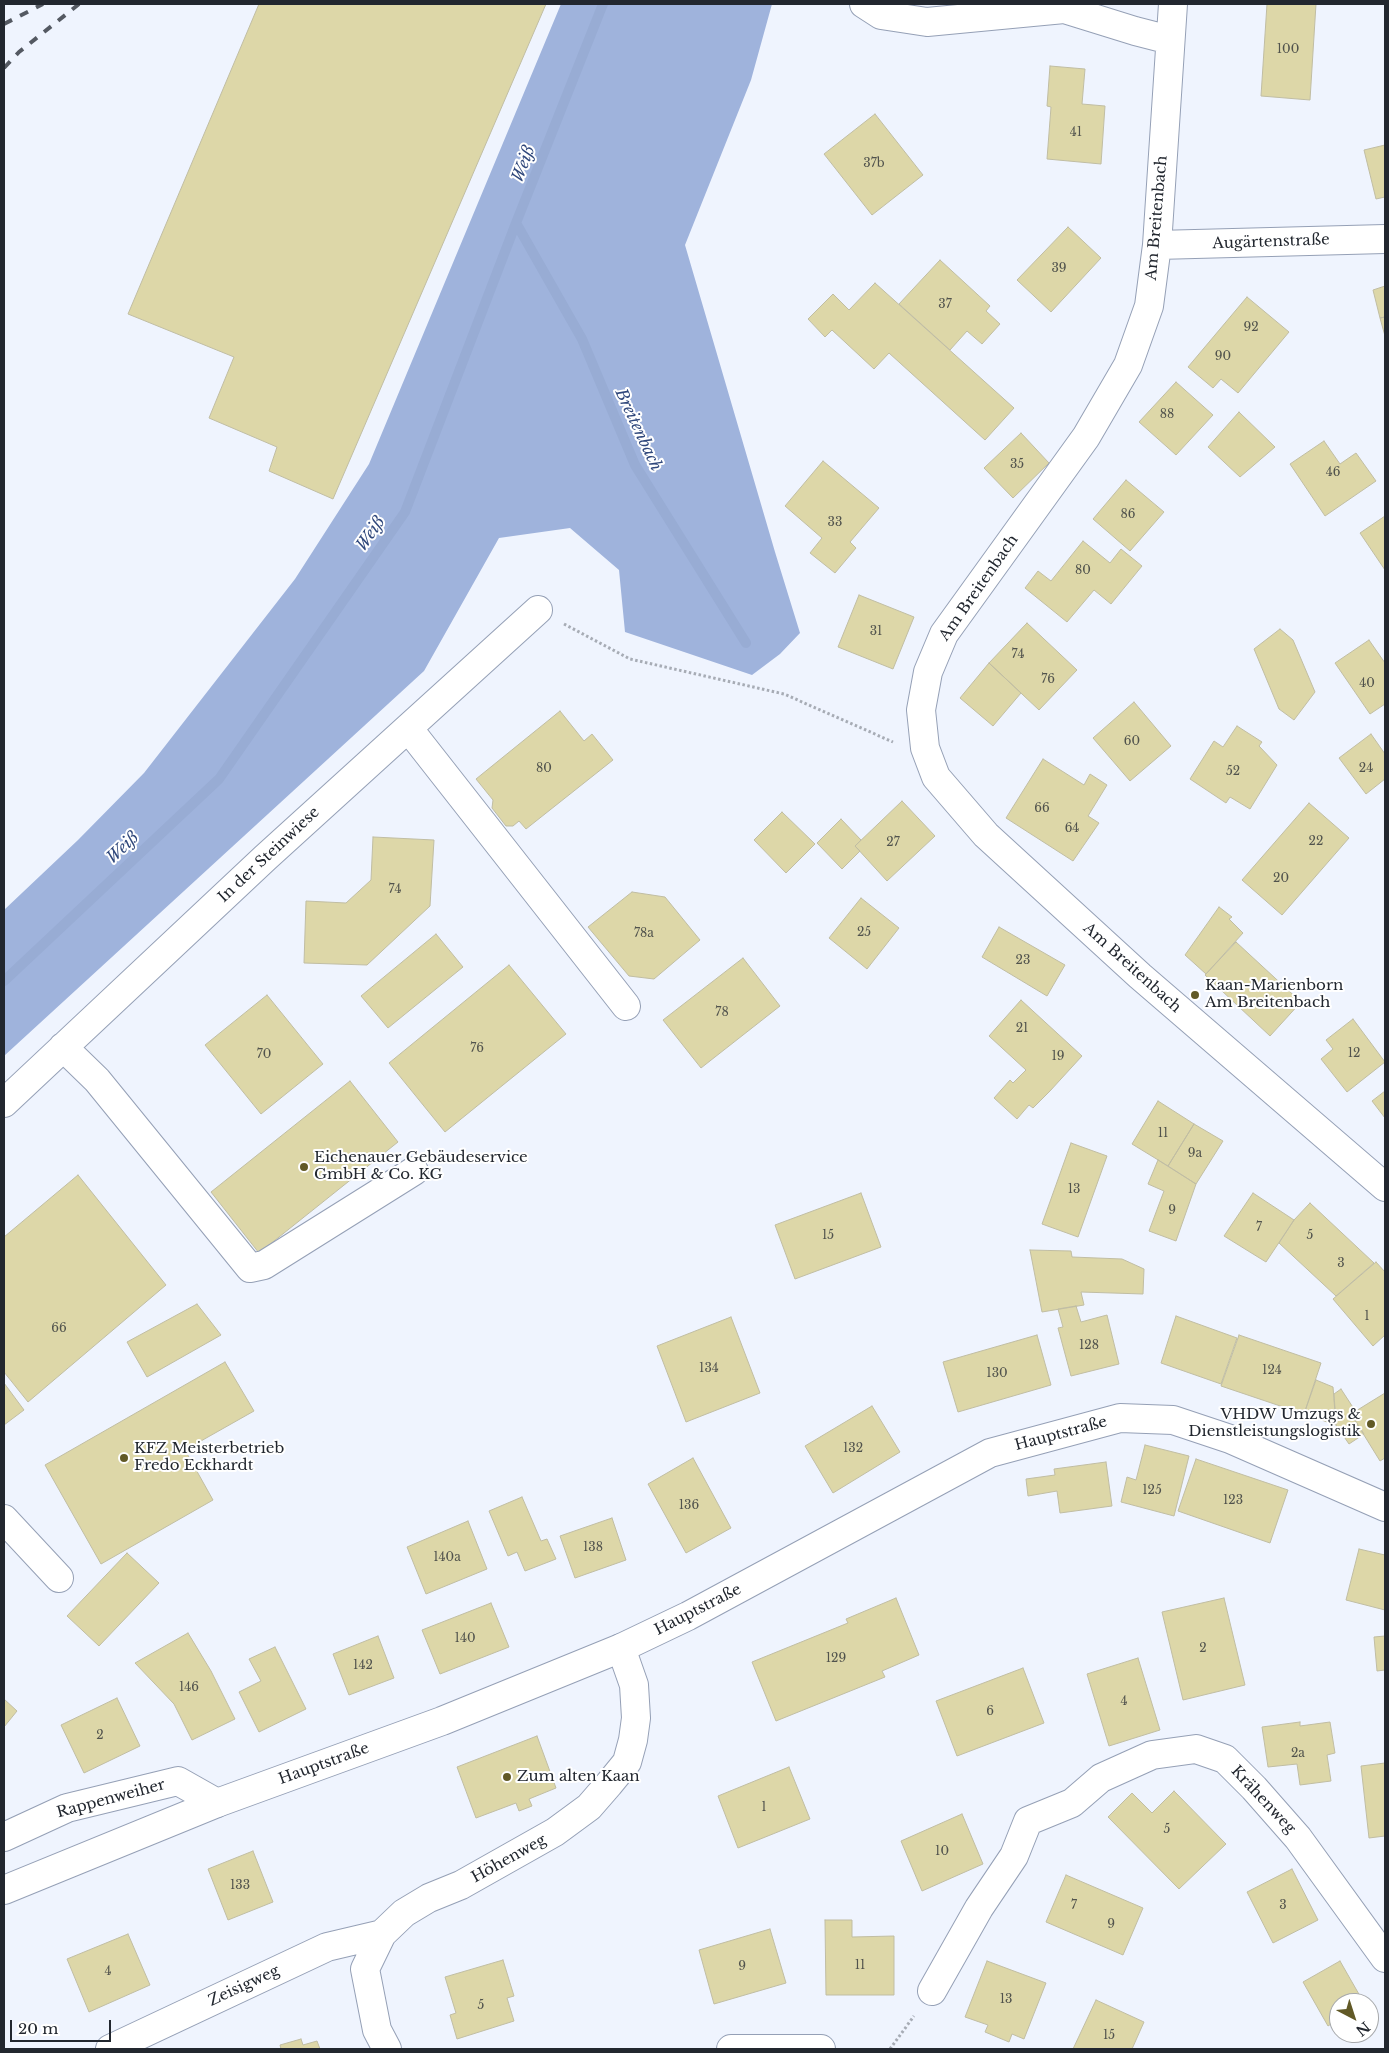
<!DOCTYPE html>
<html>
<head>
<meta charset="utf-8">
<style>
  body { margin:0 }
  #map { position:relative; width:1389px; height:2053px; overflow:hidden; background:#eff4fe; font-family:"Libre Baskerville",serif }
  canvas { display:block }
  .frame { position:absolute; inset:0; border:5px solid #22272f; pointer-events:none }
  .north { position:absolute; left:1329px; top:1993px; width:50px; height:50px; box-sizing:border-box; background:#fff; border:1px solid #a7a9ac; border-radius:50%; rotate:140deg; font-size:14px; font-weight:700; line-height:20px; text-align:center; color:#22272f }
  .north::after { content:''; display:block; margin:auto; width:18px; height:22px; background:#615926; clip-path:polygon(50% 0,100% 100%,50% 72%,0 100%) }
  .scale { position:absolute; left:10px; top:2020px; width:101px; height:22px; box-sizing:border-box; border:2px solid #22272f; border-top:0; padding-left:6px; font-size:15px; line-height:18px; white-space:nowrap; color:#22272f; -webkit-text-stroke:4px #fff; paint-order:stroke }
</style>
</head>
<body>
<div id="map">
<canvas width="1389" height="2053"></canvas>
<div class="frame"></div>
<div class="north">N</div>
<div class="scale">20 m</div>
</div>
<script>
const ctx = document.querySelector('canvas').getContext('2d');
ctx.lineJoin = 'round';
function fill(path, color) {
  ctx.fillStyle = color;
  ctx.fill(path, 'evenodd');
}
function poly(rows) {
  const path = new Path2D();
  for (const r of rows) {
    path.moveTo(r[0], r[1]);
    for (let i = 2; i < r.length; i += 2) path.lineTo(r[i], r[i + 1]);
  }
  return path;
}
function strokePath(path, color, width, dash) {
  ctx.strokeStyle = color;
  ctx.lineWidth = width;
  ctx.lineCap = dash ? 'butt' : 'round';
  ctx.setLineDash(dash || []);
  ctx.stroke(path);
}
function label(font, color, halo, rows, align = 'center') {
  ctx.font = font + ' "Libre Baskerville",serif';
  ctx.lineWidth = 4;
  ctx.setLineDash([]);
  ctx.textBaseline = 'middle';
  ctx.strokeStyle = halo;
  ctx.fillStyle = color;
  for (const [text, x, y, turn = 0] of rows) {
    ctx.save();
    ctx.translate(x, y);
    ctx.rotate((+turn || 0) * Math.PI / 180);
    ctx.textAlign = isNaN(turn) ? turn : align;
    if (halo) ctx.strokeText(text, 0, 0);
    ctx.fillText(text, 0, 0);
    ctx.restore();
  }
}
const forest = poly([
  [561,4,772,4,751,80,685,245,775,552,800,633,780,654,752,675,625,632,619,570,570,528,499,538,424,671,4,1056,4,910,78,840,144,773,295,579,369,464]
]);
const stream = poly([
  [516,223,582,339,635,465,746,643],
  [4,981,219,779,405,512,516,223,603,4]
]);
const building = poly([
  [259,4,546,4,333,499,269,471,277,447,209,418,234,357,128,314,259,4],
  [1267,4,1316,4,1310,100,1261,96,1267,4],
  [1050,66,1085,69,1082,104,1105,106,1101,164,1047,159,1051,107,1047,106,1050,66],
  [875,114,923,175,872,215,824,154,875,114],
  [1385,145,1385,197,1376,199,1364,150,1385,145],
  [1068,227,1101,258,1051,312,1017,280,1068,227],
  [940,260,990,306,986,311,1000,324,982,344,967,331,950,350,899,304,940,260],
  [875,283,1014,408,985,440,889,353,874,369,832,330,825,337,808,319,833,294,849,310,875,283],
  [1385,286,1385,317,1380,318,1373,290,1385,286],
  [1247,297,1289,332,1238,393,1221,379,1213,388,1188,367,1247,297],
  [1385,317,1385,336,1380,318,1385,317],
  [1176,382,1213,415,1176,455,1139,422,1176,382],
  [1239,412,1275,447,1240,477,1208,447,1239,412],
  [1021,433,1049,463,1013,498,984,468,1021,433],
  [1324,441,1340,464,1356,453,1376,481,1325,516,1290,464,1324,441],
  [823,461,879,508,850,542,856,548,835,573,810,553,822,538,785,506,823,461],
  [1126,480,1164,512,1130,551,1093,519,1126,480],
  [1385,516,1385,570,1360,533,1385,516],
  [1083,541,1110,563,1121,549,1142,566,1111,604,1094,590,1067,622,1025,588,1038,571,1051,581,1083,541],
  [859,595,914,617,893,669,838,647,859,595],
  [1027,623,1077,670,1039,710,989,663,1027,623],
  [1280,629,1293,640,1315,692,1294,720,1279,709,1254,649,1280,629],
  [1369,640,1385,663,1385,704,1370,714,1335,663,1369,640],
  [989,663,1021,693,993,726,960,698,989,663],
  [1134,702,1171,746,1130,781,1093,738,1134,702],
  [560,711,584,741,592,734,613,760,526,829,519,821,513,826,506,826,492,808,493,800,476,779,560,711],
  [1237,726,1262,742,1259,746,1277,765,1250,809,1230,797,1226,803,1190,779,1214,741,1223,747,1237,726],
  [1371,734,1385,754,1385,779,1366,794,1339,758,1371,734],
  [1043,759,1084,785,1090,774,1107,785,1088,816,1099,823,1073,861,1006,818,1043,759],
  [902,801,935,836,887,881,855,846,902,801],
  [1309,803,1349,838,1282,915,1242,880,1309,803],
  [782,812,815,844,786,873,754,840,782,812],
  [841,819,861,840,855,846,860,851,842,869,817,843,841,819],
  [373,837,434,840,430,906,367,965,304,963,306,901,346,903,371,880,373,837],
  [632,892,665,897,700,940,654,979,629,976,588,927,632,892],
  [861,898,899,928,867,969,829,938,861,898],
  [1219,907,1232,917,1229,919,1243,933,1206,974,1185,955,1219,907],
  [999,927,1065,965,1047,996,982,957,999,927],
  [436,934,463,967,388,1028,361,996,436,934],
  [1236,942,1301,1002,1270,1036,1205,975,1236,942],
  [743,958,780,1006,701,1068,663,1020,743,958],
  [509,965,566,1034,445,1132,389,1063,509,965],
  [267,995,323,1064,261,1114,205,1045,267,995],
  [1021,1000,1082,1056,1050,1091,1033,1108,1029,1105,1017,1119,994,1098,1010,1080,1013,1083,1026,1070,989,1036,1021,1000],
  [1353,1019,1385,1062,1347,1092,1321,1059,1333,1049,1326,1040,1353,1019],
  [350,1081,398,1142,259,1253,211,1192,350,1081],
  [1385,1091,1385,1118,1372,1101,1385,1091],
  [1158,1101,1194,1124,1168,1166,1132,1144,1158,1101],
  [1194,1124,1223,1141,1196,1184,1168,1166,1194,1124],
  [1071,1143,1107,1156,1078,1237,1042,1224,1071,1143],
  [1158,1160,1196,1184,1176,1241,1149,1231,1164,1191,1148,1184,1158,1160],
  [78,1175,166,1285,28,1402,4,1372,4,1237,78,1175],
  [861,1193,881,1247,795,1279,775,1225,861,1193],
  [1253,1193,1294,1220,1266,1262,1224,1236,1253,1193],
  [1310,1203,1374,1263,1336,1296,1279,1243,1294,1220,1310,1203],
  [1030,1250,1071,1251,1072,1257,1122,1259,1144,1269,1143,1294,1081,1292,1084,1305,1042,1312,1030,1250],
  [1376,1262,1385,1272,1385,1335,1373,1346,1333,1299,1376,1262],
  [197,1304,221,1335,147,1377,127,1342,197,1304],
  [1076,1306,1081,1322,1107,1315,1119,1364,1071,1376,1058,1328,1063,1327,1058,1309,1076,1306],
  [1176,1316,1237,1338,1221,1384,1161,1363,1176,1316],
  [731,1317,760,1393,686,1422,657,1346,731,1317],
  [1037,1335,1051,1385,958,1412,943,1362,1037,1335],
  [1239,1335,1321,1363,1304,1414,1221,1386,1239,1335],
  [225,1362,254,1411,185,1450,213,1500,101,1564,45,1465,225,1362],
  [1316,1380,1333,1387,1336,1425,1304,1414,1316,1380],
  [4,1383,24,1410,4,1425,4,1383],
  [1341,1389,1356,1412,1351,1414,1364,1434,1349,1444,1336,1425,1334,1394,1341,1389],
  [1385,1393,1385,1458,1380,1461,1351,1414,1385,1393],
  [872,1406,900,1452,833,1493,805,1446,872,1406],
  [1145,1445,1189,1456,1174,1516,1121,1502,1127,1477,1136,1480,1145,1445],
  [693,1458,731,1528,686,1553,648,1484,693,1458],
  [1196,1459,1288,1490,1270,1543,1178,1511,1196,1459],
  [1106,1462,1112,1506,1060,1513,1057,1491,1028,1496,1026,1479,1055,1475,1054,1469,1106,1462],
  [522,1497,541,1541,547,1539,556,1559,525,1571,517,1552,508,1556,489,1511,522,1497],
  [612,1518,626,1560,575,1578,560,1536,612,1518],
  [468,1521,487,1569,426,1594,407,1547,468,1521],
  [1359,1549,1385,1555,1385,1610,1346,1600,1359,1549],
  [127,1553,159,1583,99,1646,67,1616,127,1553],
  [896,1598,919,1655,882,1671,885,1677,776,1721,752,1662,848,1623,846,1619,896,1598],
  [1224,1598,1245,1685,1183,1700,1162,1612,1224,1598],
  [491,1603,509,1647,440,1674,422,1630,491,1603],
  [188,1633,211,1671,235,1719,192,1740,174,1704,135,1663,188,1633],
  [378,1636,394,1678,349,1695,333,1654,378,1636],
  [1385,1636,1385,1670,1377,1671,1374,1637,1385,1636],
  [275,1647,306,1709,259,1732,239,1692,261,1681,249,1659,275,1647],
  [1138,1658,1160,1730,1109,1746,1087,1674,1138,1658],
  [1023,1668,1044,1723,957,1756,936,1701,1023,1668],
  [117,1698,140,1746,84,1773,61,1725,117,1698],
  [4,1699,17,1711,4,1727,4,1699],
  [1300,1722,1300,1726,1330,1722,1335,1753,1327,1755,1331,1781,1300,1785,1297,1764,1268,1767,1262,1727,1300,1722],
  [537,1736,556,1788,529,1799,532,1806,519,1811,516,1803,476,1818,457,1767,537,1736],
  [1385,1763,1385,1836,1369,1838,1361,1766,1385,1763],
  [789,1767,810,1819,738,1848,718,1796,789,1767],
  [1174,1791,1226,1844,1179,1889,1108,1817,1132,1793,1152,1813,1174,1791],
  [962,1814,983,1864,922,1891,901,1841,962,1814],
  [253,1851,273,1902,228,1920,208,1869,253,1851],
  [1292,1869,1318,1920,1273,1943,1247,1892,1292,1869],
  [1066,1875,1143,1908,1123,1955,1046,1922,1066,1875],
  [825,1920,852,1920,852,1937,894,1936,894,1995,826,1995,825,1920],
  [770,1929,786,1983,714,2004,699,1950,770,1929],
  [128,1934,150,1985,89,2012,67,1959,128,1934],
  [503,1960,514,1996,507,1998,514,2021,457,2039,450,2015,456,2013,445,1977,503,1960],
  [987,1961,1046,1983,1024,2039,1012,2034,1009,2042,985,2032,988,2025,965,2017,987,1961],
  [1340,1961,1364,2003,1339,2003,1339,2019,1328,2026,1303,1982,1340,1961],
  [1096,2000,1144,2022,1132,2049,1073,2049,1096,2000],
  [301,2039,303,2045,317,2041,320,2049,281,2049,280,2045,301,2039]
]);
const path = poly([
  [564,624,630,659,784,694,893,742],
  [890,2049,914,2016]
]);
const minor = poly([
  [864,4,881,15,927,22,1064,9,1135,31,1170,40],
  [1173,4,1157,245,1149,306,1128,365,1086,437,944,634,928,672,921,710,925,748,936,777,986,835,1140,976,1385,1187],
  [1157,245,1385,239],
  [408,728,626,1006],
  [63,1047,97,1080,250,1268,264,1265,414,1171],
  [4,1103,265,858,538,610],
  [4,1519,59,1578],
  [4,1837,67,1808,178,1781,217,1803],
  [932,1991,979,1908,1014,1856,1028,1821,1072,1803,1101,1778,1152,1755,1196,1749,1225,1759,1254,1788,1298,1838,1385,1958],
  [110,2049,327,1947,382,1934],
  [387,2049,377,2030,365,1969,382,1934,404,1913,429,1898,461,1885,555,1832,589,1807,609,1784,627,1762,633,1740,636,1718,634,1685,621,1648],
  [731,2049,821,2049]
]);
const major = poly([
  [4,1890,217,1803,442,1721,621,1648,688,1616,990,1453,1120,1418,1173,1420,1230,1439,1385,1507]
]);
const rail = poly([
  [4,24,43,4],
  [4,68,19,52,79,4]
]);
const markers = [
  [1195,995,5,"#615926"],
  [304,1167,5,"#615926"],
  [1371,1424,5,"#615926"],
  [124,1458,5,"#615926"],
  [507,1777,5,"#615926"]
];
const numberNames = [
  ["100",1288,50],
  ["41",1076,133],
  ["37b",874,164],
  ["39",1059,269],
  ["37",945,305],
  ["92",1251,328],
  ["90",1223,357],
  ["88",1167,415],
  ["35",1017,465],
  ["46",1333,473],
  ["86",1128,515],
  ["33",835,523],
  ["80",1083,571],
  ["31",876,632],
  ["74",1018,655],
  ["76",1048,680],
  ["40",1367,684],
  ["60",1132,742],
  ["80",544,769],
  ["24",1366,769],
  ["52",1233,772],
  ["66",1042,809],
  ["64",1072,829],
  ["22",1316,842],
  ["27",893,843],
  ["20",1281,879],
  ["74",395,890],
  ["25",864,933],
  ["78a",644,934],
  ["23",1023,961],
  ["78",722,1013],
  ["21",1022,1029],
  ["76",477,1049],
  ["12",1354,1054],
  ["70",264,1055],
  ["19",1058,1057],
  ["11",1163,1134],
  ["9a",1195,1154],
  ["13",1074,1190],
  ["9",1172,1211],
  ["7",1259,1228],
  ["15",828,1236],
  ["5",1310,1236],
  ["3",1341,1264],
  ["1",1367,1317],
  ["66",59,1329],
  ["128",1089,1346],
  ["134",709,1369],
  ["124",1272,1371],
  ["130",997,1374],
  ["132",853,1449],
  ["125",1152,1491],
  ["123",1233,1501],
  ["136",689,1506],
  ["138",593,1548],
  ["140a",447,1558],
  ["140",465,1639],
  ["2",1203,1649],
  ["129",836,1659],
  ["142",363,1666],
  ["146",189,1688],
  ["4",1124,1702],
  ["6",990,1712],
  ["2",100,1736],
  ["2a",1298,1754],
  ["1",764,1808],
  ["5",1167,1830],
  ["10",942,1852],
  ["133",240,1886],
  ["7",1074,1906],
  ["3",1283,1906],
  ["9",1111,1925],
  ["11",860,1966],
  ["9",742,1967],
  ["4",108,1972],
  ["13",1006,2000],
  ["5",481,2006],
  ["15",1109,2036]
];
const streetNames = [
  ["Am Breitenbach",1157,218,-85],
  ["Augärtenstraße",1271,242,-2],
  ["Am Breitenbach",979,588,-55],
  ["In der Steinwiese",269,855,-43],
  ["Am Breitenbach",1132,968,42],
  ["Hauptstraße",1061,1434,-15],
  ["Hauptstraße",698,1610,-27],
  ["Hauptstraße",324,1764,-20],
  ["Rappenweiher",111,1799,-15],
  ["Krähenweg",1263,1800,47],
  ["Höhenweg",509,1859,-29],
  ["Zeisigweg",244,1986,-25]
];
const poiNames = [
  ["Kaan-Marienborn",1205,986],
  ["Am Breitenbach",1205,1003],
  ["Eichenauer Gebäudeservice",314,1158],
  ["GmbH & Co. KG",314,1175],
  ["VHDW Umzugs &",1361,1415,"right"],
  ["Dienstleistungslogistik",1361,1432,"right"],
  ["KFZ Meisterbetrieb",134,1449],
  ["Fredo Eckhardt",134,1466],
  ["Zum alten Kaan",517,1777]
];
const waterNames = [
  ["Weiß",524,164,-69],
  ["Breitenbach",638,430,65],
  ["Weiß",371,534,-55],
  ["Weiß",123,848,-43]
];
fill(forest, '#9fb3dc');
strokePath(stream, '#98acd4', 10);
fill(building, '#ddd7a8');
strokePath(building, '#c0bda3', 1);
strokePath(minor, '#95a0b6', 30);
strokePath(major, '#95a0b6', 30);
strokePath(path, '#a7acb5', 3, [2.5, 2.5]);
strokePath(minor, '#fff', 28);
strokePath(major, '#fff', 28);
strokePath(rail, '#545962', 4, [9, 9]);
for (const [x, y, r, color] of markers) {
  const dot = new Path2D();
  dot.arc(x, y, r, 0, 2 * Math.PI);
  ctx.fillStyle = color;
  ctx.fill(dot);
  strokePath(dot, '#fff', 2);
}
label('12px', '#51534d', null, numberNames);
label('15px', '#22272f', '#fff', streetNames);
label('15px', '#22272f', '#fff', poiNames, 'left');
label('italic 16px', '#2f477b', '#fff', waterNames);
</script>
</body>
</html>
